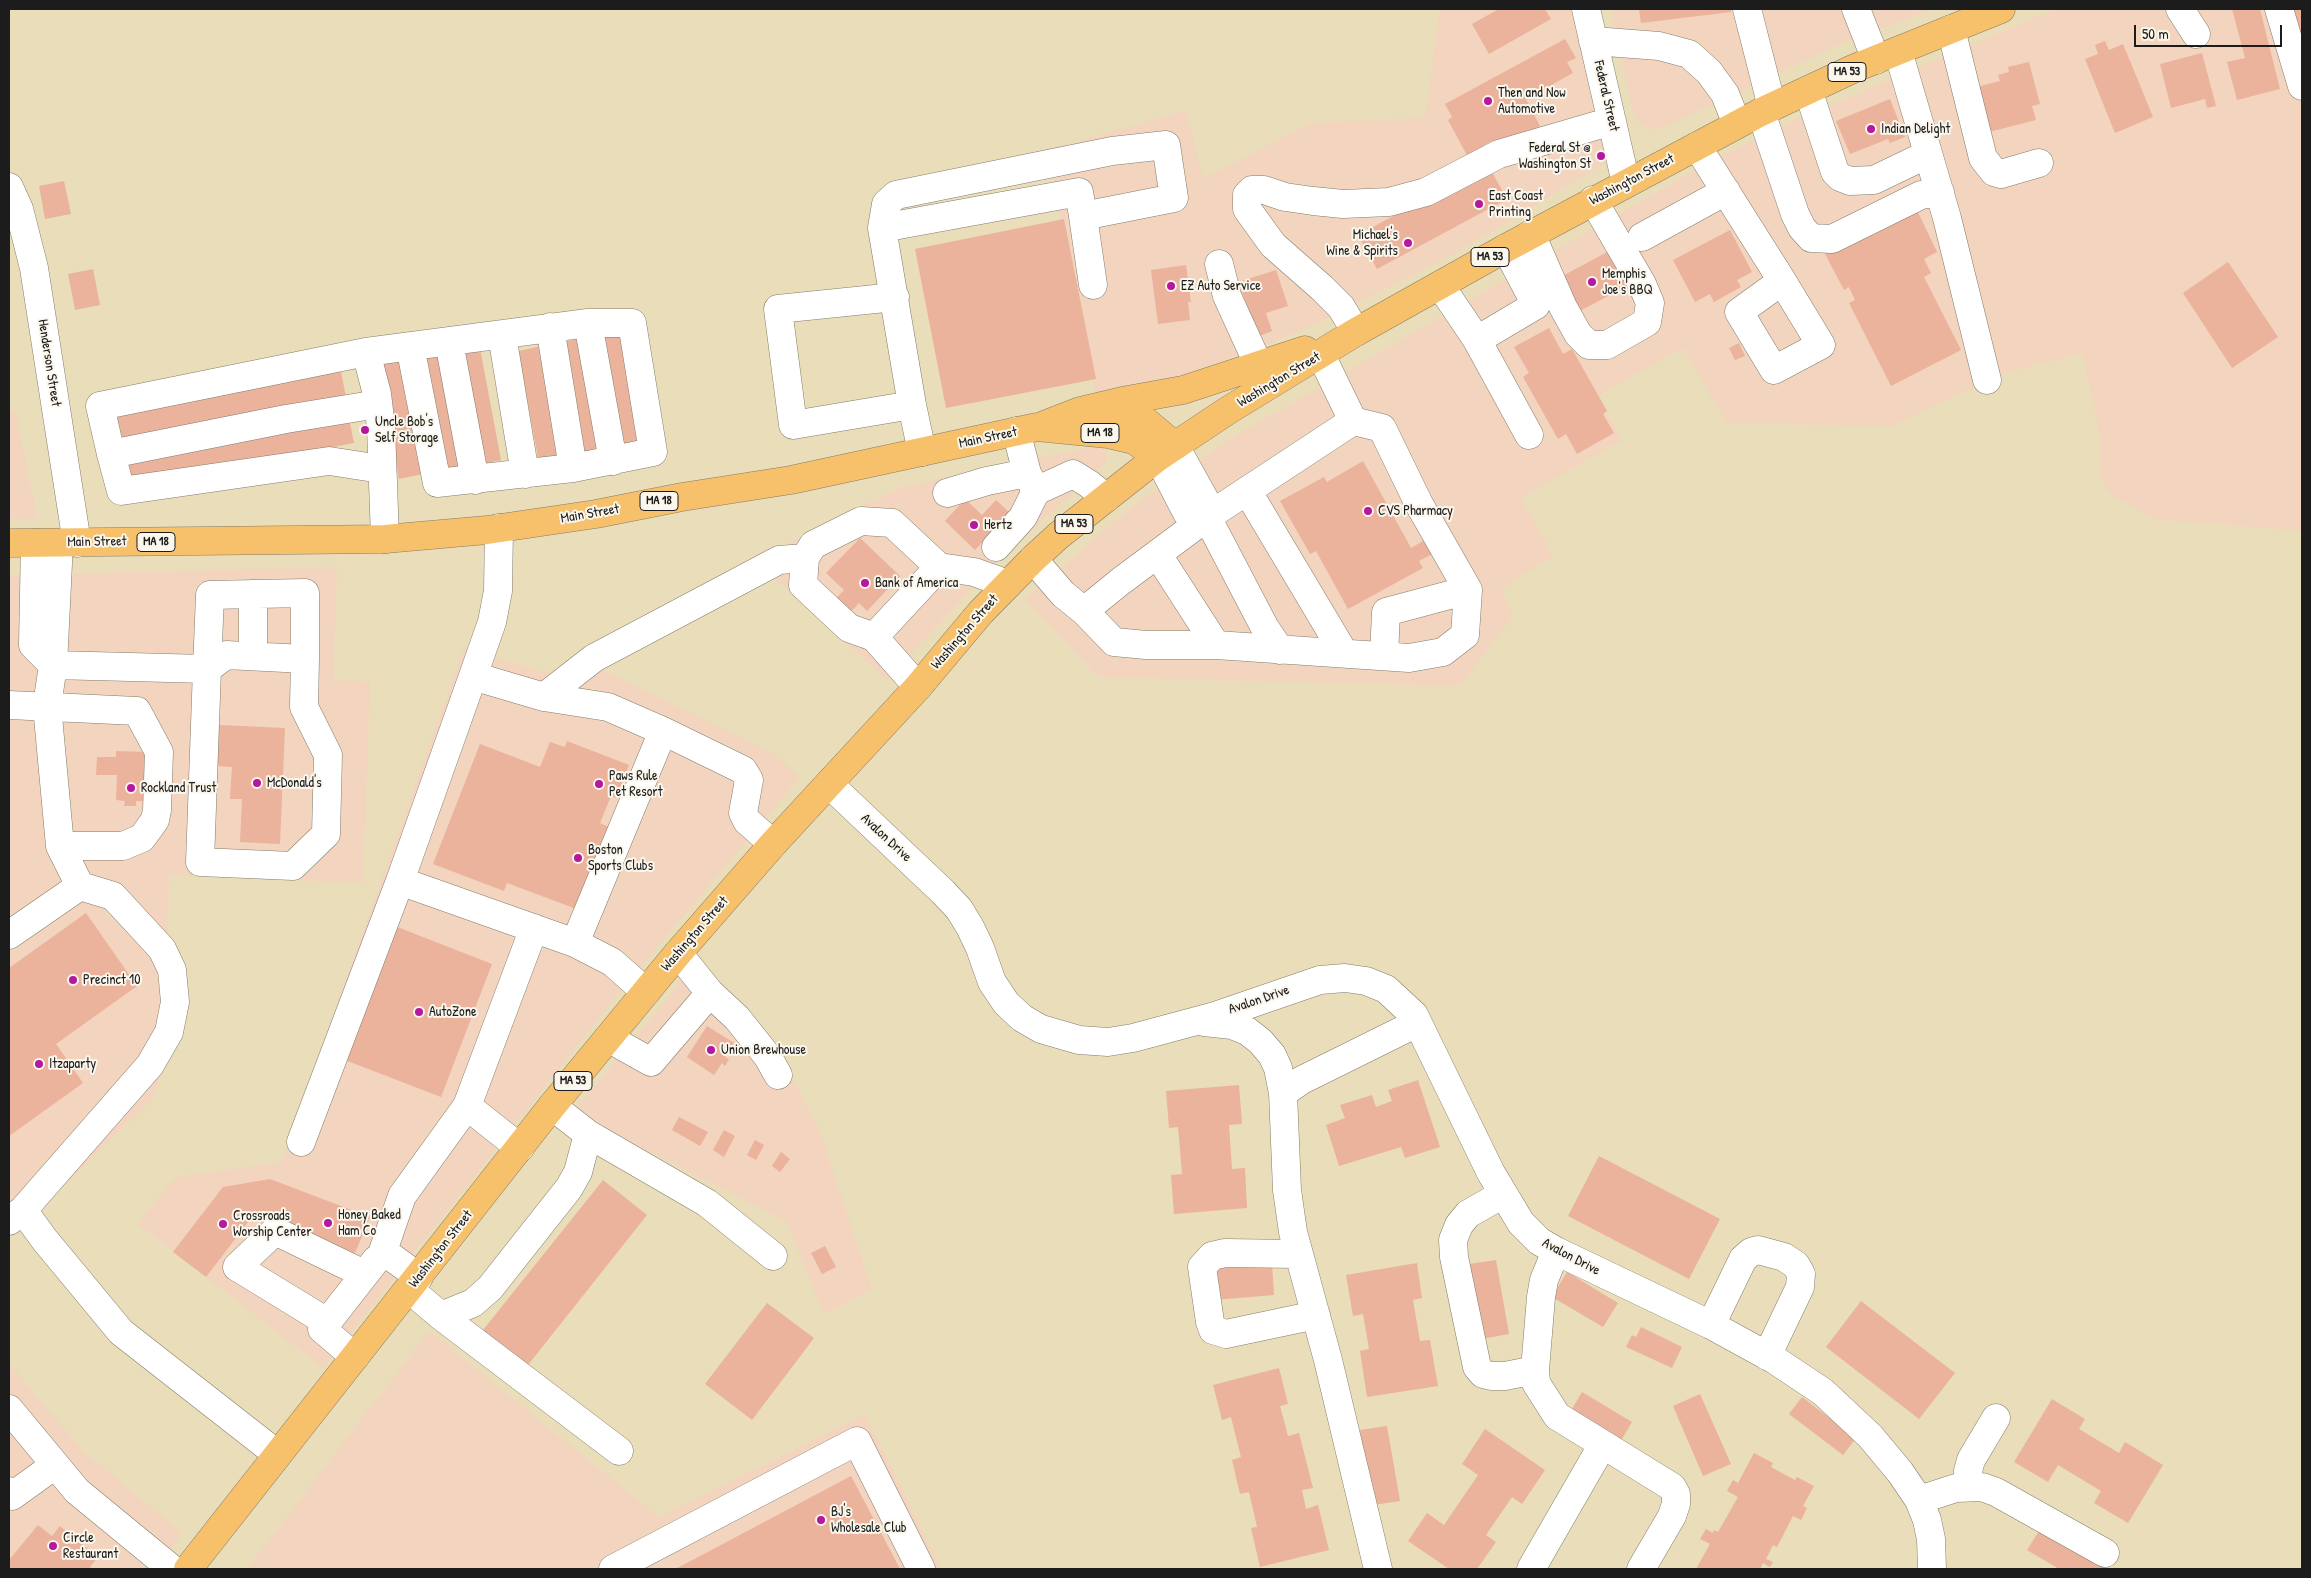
<!DOCTYPE html>
<html>
<head>
<meta charset="utf-8">
<style>
  body { margin:0 }
  #map { position:relative; width:2311px; height:1578px; overflow:hidden; background:#eaddb9; font-family:"Patrick Hand",sans-serif }
  canvas { display:block }
  .frame { position:absolute; inset:0; border:10px solid #1c1c1c; pointer-events:none }
  .scale { position:absolute; left:2134px; top:25px; width:148px; height:22px; box-sizing:border-box; border:2px solid #1c1c1c; border-top:0; padding-left:6px; font-size:15px; line-height:18px; white-space:nowrap; color:#1c1c1c; -webkit-text-stroke:4px #fbf7ec; paint-order:stroke }
</style>
</head>
<body>
<div id="map">
<canvas width="2311" height="1578"></canvas>
<div class="frame"></div>
<div class="scale">50 m</div>
</div>
<script>
const ctx = document.querySelector('canvas').getContext('2d');
ctx.lineJoin = 'round';
function fill(path, color) {
  ctx.fillStyle = color;
  ctx.fill(path, 'evenodd');
}
function poly(rows) {
  const path = new Path2D();
  for (const r of rows) {
    path.moveTo(r[0], r[1]);
    for (let i = 2; i < r.length; i += 2) path.lineTo(r[i], r[i + 1]);
  }
  return path;
}
function strokePath(path, color, width, dash) {
  ctx.strokeStyle = color;
  ctx.lineWidth = width;
  ctx.lineCap = dash ? 'butt' : 'round';
  ctx.setLineDash(dash || []);
  ctx.stroke(path);
}
function label(font, color, halo, rows, align = 'center') {
  ctx.font = font + ' "Patrick Hand",sans-serif';
  ctx.lineWidth = 4;
  ctx.setLineDash([]);
  ctx.textBaseline = 'middle';
  ctx.strokeStyle = halo;
  ctx.fillStyle = color;
  for (const [text, x, y, turn = 0] of rows) {
    ctx.save();
    ctx.translate(x, y);
    ctx.rotate((+turn || 0) * Math.PI / 180);
    ctx.textAlign = isNaN(turn) ? turn : align;
    if (halo) ctx.strokeText(text, 0, 0);
    ctx.fillText(text, 0, 0);
    ctx.restore();
  }
}
const built = poly([
  [1440,9,1575,9,1608,155,1604,164,1453,254,1324,320,1269,344,1215,364,1176,377,1096,398,1047,148,1074,143,1186,110,1203,179,1311,123,1425,118],
  [1610,9,1933,9,1838,45,1662,128,1652,129,1642,126,1636,119,1633,112],
  [2055,9,2302,9,2302,531,2154,519,2107,492,2100,472,2099,429,2082,353,2001,374,1892,426,1727,423,1683,348,1598,395,1622,440,1521,498,1553,556,1501,589,1513,616,1460,686,1098,677,1025,599,1138,502,1235,436,1707,163,1795,120],
  [15,411,38,519,9,519,9,412],
  [1095,446,1102,448,1107,453,1106,463,996,562,887,680,755,560,898,488],
  [337,567,333,680,370,682,363,883,169,875,164,1069,151,1101,9,1238,9,575],
  [464,648,546,673,602,670,771,752,800,777,617,995,323,1368,137,1223,176,1177,281,1162],
  [697,962,770,1035,819,1129,872,1290,824,1314,786,1221,573,1113],
  [429,1331,659,1517,865,1414,941,1569,247,1569],
  [9,1363,82,1450,182,1533,156,1569,9,1569]
]);
const building = poly([
  [1499,9,1545,9,1551,19,1489,54,1472,24],
  [1639,9,1731,9,1731,12,1641,23],
  [2232,9,2260,9,2280,89,2237,100,2227,62,2245,58],
  [2290,9,2302,9,2302,48],
  [1565,39,1576,58,1567,62,1573,73,1526,99,1540,126,1501,147,1497,139,1484,145,1488,151,1470,161,1448,120,1452,117,1445,104],
  [2105,41,2109,50,2123,44,2153,117,2115,133,2085,59,2098,54,2095,45],
  [2202,53,2216,106,2207,108,2205,99,2171,108,2160,64],
  [2029,62,2040,104,2032,106,2036,120,1989,132,1977,87,2000,81,1998,75,2009,72,2008,67],
  [1890,99,1905,137,1890,143,1888,139,1850,154,1836,121],
  [1488,165,1507,199,1377,269,1358,235],
  [64,181,71,214,45,219,39,186],
  [1914,204,1937,252,1924,259,1931,273,1924,277,1961,350,1891,386,1849,303,1855,300,1849,287,1844,290,1823,250],
  [1064,219,1096,379,946,408,915,249],
  [1730,230,1752,272,1737,280,1741,287,1714,302,1710,294,1695,302,1673,260],
  [1611,250,1629,285,1574,314,1555,280],
  [2228,262,2278,337,2232,368,2183,293],
  [1186,265,1191,302,1188,302,1190,320,1158,324,1151,270],
  [93,269,100,305,75,310,68,274],
  [1276,270,1288,306,1266,313,1272,331,1257,337,1239,282],
  [1549,328,1563,354,1572,349,1607,411,1603,414,1614,433,1577,454,1566,434,1558,439,1523,377,1529,373,1514,347],
  [620,331,643,448,618,453,596,336],
  [580,339,602,456,578,461,556,343],
  [479,343,501,460,477,465,455,347],
  [1739,343,1745,356,1735,360,1729,348],
  [542,346,565,463,540,468,518,351],
  [441,349,463,466,439,471,417,353],
  [400,357,423,474,399,479,376,362],
  [340,366,346,398,114,442,108,410],
  [349,418,354,443,129,486,124,461],
  [1363,461,1411,548,1430,537,1438,551,1419,561,1423,568,1348,609,1316,551,1310,554,1280,501,1324,477,1327,482],
  [965,499,982,515,996,500,1010,513,975,550,945,521],
  [860,538,900,576,867,611,859,603,845,618,831,604,844,590,826,573],
  [219,725,285,728,280,844,240,842,242,799,230,799,232,767,217,766],
  [567,741,629,765,616,798,611,796,600,823,611,828,579,910,507,883,504,891,433,864,480,744,540,767,550,742,565,747],
  [116,751,147,752,146,801,136,801,136,806,124,806,125,801,116,800,117,775,96,775,97,757,116,757],
  [86,913,137,986,56,1044,83,1083,9,1136,9,968],
  [387,923,492,964,441,1097,345,1060],
  [707,1026,734,1043,725,1057,729,1059,725,1066,722,1063,714,1075,687,1057],
  [1418,1080,1440,1147,1405,1158,1401,1147,1339,1166,1326,1125,1345,1118,1340,1105,1372,1095,1376,1107,1392,1101,1388,1090],
  [1239,1085,1242,1124,1229,1125,1232,1169,1245,1168,1247,1208,1174,1214,1171,1175,1182,1174,1178,1127,1169,1128,1166,1091],
  [679,1117,708,1132,700,1146,672,1130],
  [724,1130,735,1136,724,1157,713,1150],
  [755,1140,764,1145,756,1160,747,1155],
  [781,1152,790,1159,780,1172,772,1166],
  [1599,1156,1720,1219,1689,1279,1568,1216],
  [270,1179,370,1217,355,1253,255,1213,206,1277,173,1252,223,1187],
  [603,1180,647,1215,524,1370,479,1335],
  [825,1246,836,1267,822,1274,811,1253],
  [1496,1260,1509,1334,1482,1339,1469,1264],
  [1417,1263,1422,1298,1413,1300,1420,1341,1430,1340,1438,1386,1367,1397,1360,1351,1369,1349,1363,1314,1353,1316,1346,1275],
  [1272,1264,1274,1295,1214,1300,1212,1269],
  [1567,1272,1618,1303,1603,1327,1552,1297],
  [1861,1301,1955,1373,1919,1419,1826,1347],
  [767,1303,814,1338,752,1420,705,1384],
  [1641,1327,1682,1347,1672,1368,1626,1347,1632,1335,1636,1337],
  [1279,1368,1288,1404,1280,1406,1288,1436,1299,1433,1313,1488,1302,1490,1306,1509,1318,1505,1329,1550,1260,1567,1251,1528,1257,1527,1249,1492,1240,1494,1232,1460,1241,1457,1231,1417,1222,1420,1213,1385],
  [1582,1392,1632,1422,1619,1444,1569,1414],
  [1700,1394,1731,1464,1703,1476,1673,1406],
  [1802,1397,1856,1438,1843,1455,1789,1414],
  [2052,1399,2085,1419,2079,1429,2119,1453,2125,1442,2163,1465,2128,1523,2094,1503,2101,1491,2058,1465,2048,1482,2014,1462],
  [1387,1426,1400,1501,1373,1505,1360,1430],
  [1485,1429,1545,1470,1522,1504,1512,1497,1486,1535,1496,1542,1477,1569,1449,1569,1408,1541,1427,1513,1444,1525,1478,1475,1462,1464],
  [1754,1453,1773,1463,1771,1467,1795,1480,1797,1477,1814,1486,1803,1506,1807,1508,1801,1520,1793,1516,1777,1547,1773,1545,1766,1559,1773,1562,1770,1567,1763,1563,1760,1569,1696,1569,1710,1544,1700,1539,1706,1529,1713,1533,1714,1530,1718,1532,1738,1497,1727,1491,1733,1480,1738,1483],
  [851,1476,900,1569,675,1569,685,1564],
  [38,1525,52,1536,60,1526,98,1557,90,1567,93,1569,12,1569,9,1566,9,1560],
  [2041,1528,2105,1567,2104,1569,2059,1569,2027,1550]
]);
const minor = poly([
  [1586,9,1626,183],
  [1747,9,1772,107],
  [1856,9,1876,60],
  [2180,9,2196,34],
  [2279,9,2302,86],
  [1951,29,1983,158,1994,172,2001,174,2039,163],
  [1593,41,1659,46,1689,54,1709,72,1725,94,1737,124],
  [1898,51,1947,218,1987,380],
  [1808,90,1835,172,1840,177,1850,181,1874,180,1928,154],
  [1761,112,1795,214,1802,228,1811,238,1832,239,1921,195,1940,192],
  [1697,146,1781,279,1821,345,1774,370,1739,312,1782,281],
  [9,187,19,209,34,268,77,543],
  [1083,216,1093,285],
  [882,228,1079,192,1083,216,1174,198,1166,145,1112,151,896,195,886,204,882,228,912,405,922,452],
  [1531,234,1563,307,1578,334,1589,345,1607,345,1647,322,1650,303,1642,284,1593,200],
  [1642,237,1726,191],
  [1219,264,1227,296,1259,366],
  [1440,285,1477,340,1536,305,1506,248],
  [895,297,778,309,793,425,912,405],
  [588,323,613,461],
  [550,327,573,468],
  [1356,332,1341,307,1322,288,1273,245,1247,209,1247,195,1252,190,1264,190,1285,197,1313,201,1343,204,1389,202,1426,192,1499,154,1612,121],
  [502,335,525,474],
  [1477,340,1529,435],
  [449,342,475,480],
  [366,352,377,394,381,427,385,539],
  [378,404,286,419,111,454,100,406,366,352,588,323,632,323,653,452,573,468,437,483,410,346],
  [1016,431,1027,473,1036,491,1073,474,1089,484,1106,498],
  [1175,446,1205,500,1207,517,1265,628,1280,650],
  [111,454,121,491,329,461,381,469],
  [1158,457,1187,513,1207,517],
  [1248,492,1344,653],
  [947,493,987,481,1027,473],
  [499,528,498,591,492,622,473,676,544,697,608,707,663,731,575,943,612,962,646,992],
  [35,543,33,645,53,665,207,669,226,655,305,659,304,707,328,755,326,834,293,866,200,862,207,669,210,595,305,593,305,659],
  [996,547,1023,517,1036,491],
  [1158,555,1216,645],
  [1033,559,1063,594,1084,611,1121,581,1207,517,1353,421],
  [1084,611,1114,642,1146,645,1216,645,1409,658,1443,652,1465,635,1468,590,1419,504,1382,428,1353,421,1321,355],
  [874,637,849,628,803,585,805,558,813,545,861,521,892,523,939,567],
  [253,656,253,594],
  [1384,656,1386,612,1468,590],
  [473,676,400,881,575,943],
  [918,687,874,637,939,567,974,572,1008,584],
  [544,697,594,658,779,560,805,558],
  [9,705,137,711,159,752,157,810,155,820,142,838,123,846,60,846],
  [663,731,743,770,749,780,743,813,747,821,773,844],
  [829,784,943,892,959,909,970,927,980,948,992,982,1006,1003,1022,1018,1041,1029,1079,1040,1108,1042,1133,1038,1215,1016,1320,980,1345,978,1366,981,1386,989,1414,1015,1491,1173,1521,1223,1539,1241,1556,1251,1711,1325,1775,1360,1823,1392,1870,1436,1900,1472,1919,1500,1927,1520,1931,1539,1932,1569],
  [9,935,80,886],
  [710,993,737,1018,768,1057,778,1075],
  [1204,1022,1232,1025,1247,1031,1260,1041,1272,1055,1278,1068,1283,1093,1287,1190,1293,1232,1328,1360,1378,1569],
  [608,1038,651,1062,710,993,678,953],
  [1283,1093,1302,1080,1409,1027,1414,1015],
  [552,1106,588,1134,707,1203,773,1256],
  [301,1142,400,881],
  [520,1148,467,1106,534,928],
  [1503,1194,1468,1214,1459,1225,1453,1240,1454,1257,1477,1367,1483,1374,1491,1376,1505,1376,1535,1370],
  [23,1210,44,1239,121,1332,277,1454],
  [9,1221,23,1210,150,1065,169,1032,175,1002,172,970,162,949,113,896,80,886,60,846,47,706,53,665,59,543],
  [1556,1251,1544,1280,1541,1297,1535,1370,1536,1383,1557,1416,1672,1487,1676,1494,1676,1504,1672,1516,1641,1569],
  [1298,1254,1225,1253,1212,1256,1202,1267,1210,1322,1213,1330,1226,1334,1316,1315],
  [419,1277,383,1251,402,1196,467,1106],
  [409,1289,441,1316,619,1451],
  [441,1316,473,1303,490,1288,569,1188,578,1172,588,1134],
  [327,1322,237,1267,275,1231,364,1274],
  [1711,1325,1743,1259,1751,1252,1758,1250,1784,1257,1796,1265,1801,1274,1800,1287,1767,1356],
  [355,1357,322,1329,376,1260],
  [9,1409,77,1491,172,1569],
  [1969,1486,1968,1471,1971,1460,1996,1418],
  [9,1491,12,1496,55,1465],
  [1919,1500,1956,1488,1982,1487,1996,1492,2105,1553],
  [613,1569,857,1441,921,1569],
  [1531,1569,1599,1451,1600,1444]
]);
const major = poly([
  [1104,407,1137,414,1175,446],
  [1044,425,1080,411,1122,401,1183,390,1305,350],
  [9,543,385,539,487,530,596,514,682,497,791,480,1037,427,1108,434,1134,440,1158,457],
  [188,1569,552,1106,678,953,773,844,918,687,981,612,1033,559,1058,536,1158,457,1227,411,1356,332,1506,248,1761,112,1855,68,2001,9]
]);
const markers = [
  [1488,101,5,"#b5179e"],
  [1871,129,5,"#b5179e"],
  [1601,156,5,"#b5179e"],
  [1479,204,5,"#b5179e"],
  [1408,243,5,"#b5179e"],
  [1592,282,5,"#b5179e"],
  [1171,286,5,"#b5179e"],
  [365,430,5,"#b5179e"],
  [1368,511,5,"#b5179e"],
  [974,525,5,"#b5179e"],
  [865,583,5,"#b5179e"],
  [257,783,5,"#b5179e"],
  [599,784,5,"#b5179e"],
  [131,788,5,"#b5179e"],
  [578,858,5,"#b5179e"],
  [73,980,5,"#b5179e"],
  [419,1012,5,"#b5179e"],
  [711,1050,5,"#b5179e"],
  [39,1064,5,"#b5179e"],
  [328,1223,5,"#b5179e"],
  [223,1224,5,"#b5179e"],
  [821,1520,5,"#b5179e"],
  [53,1546,5,"#b5179e"]
];
const shields = [
  [1847,72,38],
  [1490,257,38],
  [1100,433,38],
  [659,501,38],
  [1074,524,38],
  [156,542,38],
  [573,1081,38]
];
const shieldNames = [
  ["MA 53",1847,72],
  ["MA 53",1490,257],
  ["MA 18",1100,433],
  ["MA 18",659,501],
  ["MA 53",1074,524],
  ["MA 18",156,542],
  ["MA 53",573,1081]
];
const poiNames = [
  ["Then and Now",1498,93],
  ["Automotive",1498,109],
  ["Indian Delight",1881,129],
  ["Federal St @",1591,148,"right"],
  ["Washington St",1591,164,"right"],
  ["East Coast",1489,196],
  ["Printing",1489,212],
  ["Michael's",1398,235,"right"],
  ["Wine & Spirits",1398,251,"right"],
  ["Memphis",1602,274],
  ["Joe's BBQ",1602,290],
  ["EZ Auto Service",1181,286],
  ["Uncle Bob's",375,422],
  ["Self Storage",375,438],
  ["CVS Pharmacy",1378,511],
  ["Hertz",984,525],
  ["Bank of America",875,583],
  ["Paws Rule",609,776],
  ["Pet Resort",609,792],
  ["McDonald's",267,783],
  ["Rockland Trust",141,788],
  ["Boston",588,850],
  ["Sports Clubs",588,866],
  ["Precinct 10",83,980],
  ["AutoZone",429,1012],
  ["Union Brewhouse",721,1050],
  ["Itzaparty",49,1064],
  ["Honey Baked",338,1215],
  ["Ham Co",338,1231],
  ["Crossroads",233,1216],
  ["Worship Center",233,1232],
  ["BJ's",831,1512],
  ["Wholesale Club",831,1528],
  ["Circle",63,1538],
  ["Restaurant",63,1554]
];
const streetNames = [
  ["Federal Street",1606,96,77],
  ["Washington Street",1632,180,-28],
  ["Henderson Street",49,363,81],
  ["Washington Street",1279,380,-31],
  ["Main Street",988,438,-12],
  ["Main Street",590,514,-10],
  ["Main Street",97,542,-1],
  ["Washington Street",965,632,-49],
  ["Avalon Drive",886,838,43],
  ["Washington Street",695,934,-49],
  ["Avalon Drive",1259,1000,-19],
  ["Washington Street",441,1249,-52],
  ["Avalon Drive",1571,1257,28]
];
fill(built, '#f3d4be');
fill(building, '#ebb29c');
strokePath(minor, '#837c6a', 29);
strokePath(major, '#837c6a', 29);
strokePath(minor, '#fff', 28);
strokePath(major, '#f7c06b', 28);
for (const [x, y, r, color] of markers) {
  const dot = new Path2D();
  dot.arc(x, y, r, 0, 2 * Math.PI);
  ctx.fillStyle = color;
  ctx.fill(dot);
  strokePath(dot, '#fbf7ec', 2);
}
for (const [x, y, w] of shields) {
  const box = new Path2D();
  box.roundRect(x - w / 2, y - 9.5, w, 19, 4);
  ctx.fillStyle = '#fbf7ec';
  ctx.fill(box);
  strokePath(box, '#1c1c1c', 1);
}
label('bold 12px', '#1c1c1c', null, shieldNames);
label('14px', '#1c1c1c', '#fbf7ec', poiNames, 'left');
label('14px', '#1c1c1c', '#fbf7ec', streetNames);
</script>
</body>
</html>
